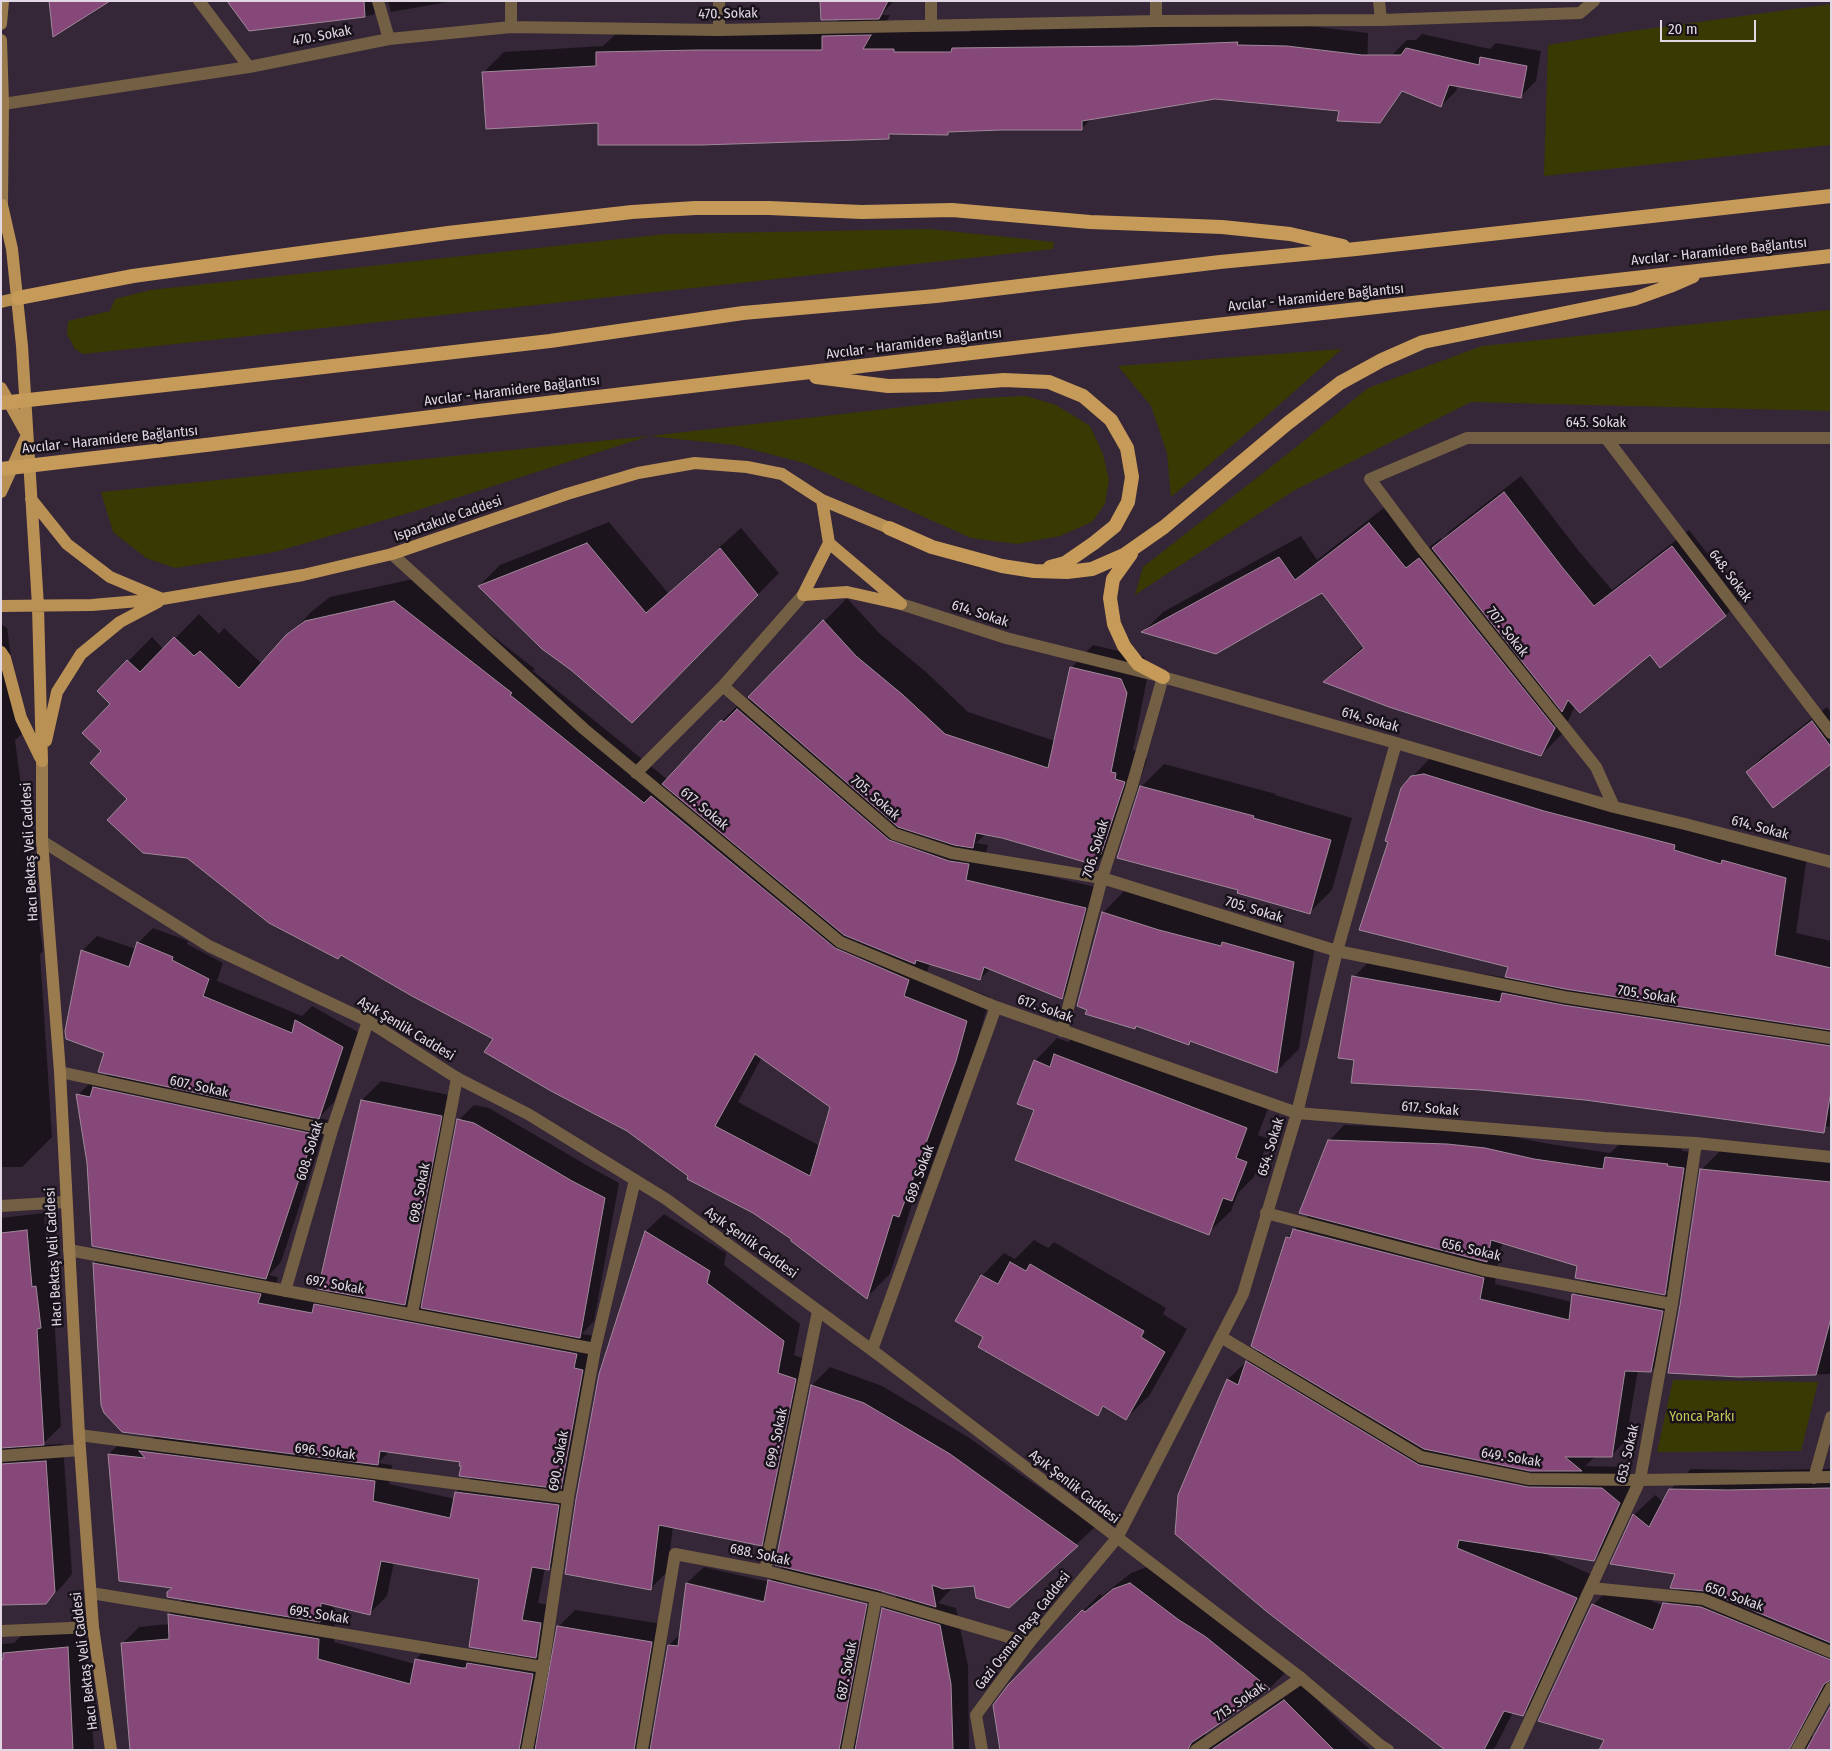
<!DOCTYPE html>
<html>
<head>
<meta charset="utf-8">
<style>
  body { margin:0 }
  #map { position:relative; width:1832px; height:1751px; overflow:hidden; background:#352638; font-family:"Fira Sans Condensed",sans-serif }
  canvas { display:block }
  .frame { position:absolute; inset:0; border:2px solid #e2d8e4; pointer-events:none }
  .scale { position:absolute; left:1660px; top:20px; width:96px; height:22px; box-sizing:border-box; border:2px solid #e2d8e4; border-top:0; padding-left:6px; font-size:15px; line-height:18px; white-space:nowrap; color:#e2d8e4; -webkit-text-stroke:4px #18121a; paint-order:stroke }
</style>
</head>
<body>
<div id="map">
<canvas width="1832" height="1751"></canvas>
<div class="frame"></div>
<div class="scale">20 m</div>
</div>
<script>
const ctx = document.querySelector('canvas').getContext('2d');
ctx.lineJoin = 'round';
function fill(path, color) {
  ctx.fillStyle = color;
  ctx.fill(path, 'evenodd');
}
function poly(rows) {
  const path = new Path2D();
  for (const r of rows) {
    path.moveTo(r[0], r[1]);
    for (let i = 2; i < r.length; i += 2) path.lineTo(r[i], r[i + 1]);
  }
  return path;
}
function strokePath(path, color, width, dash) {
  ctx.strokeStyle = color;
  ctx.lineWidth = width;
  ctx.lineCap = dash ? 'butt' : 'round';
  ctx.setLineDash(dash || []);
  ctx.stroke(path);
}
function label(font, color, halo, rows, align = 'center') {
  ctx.font = font + ' "Fira Sans Condensed",sans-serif';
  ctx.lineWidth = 5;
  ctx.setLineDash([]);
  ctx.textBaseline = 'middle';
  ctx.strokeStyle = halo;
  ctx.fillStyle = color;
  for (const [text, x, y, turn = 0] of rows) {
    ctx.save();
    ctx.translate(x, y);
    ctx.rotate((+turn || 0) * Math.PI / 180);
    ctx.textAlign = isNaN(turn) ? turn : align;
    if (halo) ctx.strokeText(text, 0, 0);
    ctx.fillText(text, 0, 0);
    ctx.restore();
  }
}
const green = poly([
  [1831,4,1831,145,1544,176,1548,45,1625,32],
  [929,229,1054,242,1053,249,83,354,75,349,67,334,68,321,110,311,115,299,150,290,666,234],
  [1831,310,1831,411,1471,402,1295,490,1135,595,1143,567,1300,444,1368,388,1482,346],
  [1342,349,1262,420,1171,497,1167,453,1151,406,1118,366],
  [1026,396,1056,405,1090,426,1103,454,1109,480,1105,504,1092,522,1060,536,1017,544,971,538,804,463,735,445,649,436,415,511,275,552,175,568,146,558,113,532,101,492,649,436,982,398],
  [1673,1380,1818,1382,1801,1451,1657,1452]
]);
const shadow = poly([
  [229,1,387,1,373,15,250,30],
  [388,1,453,1,391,12],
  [561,1,613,1,612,2],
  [822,1,894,1,881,15,890,15,883,29,914,32,969,32,974,28,1309,26,1368,33,1367,89,1215,98,1092,118,1081,129,1001,129,950,131,947,134,894,132,888,138,599,122,483,73,504,52,603,46,618,32,829,30,841,18],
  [1422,34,1490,49,1496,43,1541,51,1536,81,1520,97,1458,85,1456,91,1441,106,1392,55,1407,40,1416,40],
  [1521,476,1578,550,1612,590,1689,530,1742,598,1726,615,1661,666,1651,653,1575,706,1562,734,1541,755,1325,681,1346,661,1364,646,1322,591,1143,632,1163,612,1301,536,1317,560,1390,503,1428,548,1441,538,1442,540,1450,531],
  [1556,722,1558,723,1554,732,1551,732],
  [609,522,668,593,741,528,779,573,632,722,479,586,500,565],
  [418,578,535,669,533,671,668,780,722,721,741,702,744,704,847,598,879,633,926,672,968,712,1055,741,1071,668,1093,645,1144,657,1149,669,1133,750,1138,751,1137,757,1147,759,1124,829,1118,841,1095,864,986,834,976,843,988,845,984,861,1104,889,1080,979,1062,998,990,969,980,979,930,963,927,972,990,997,979,1036,922,1192,913,1201,890,1274,867,1297,793,1239,753,1212,690,1176,627,1130,495,1039,129,799,103,751,112,704,99,691,152,637,164,650,199,614,219,634,224,628,262,664,311,612,330,597],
  [762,1057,831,1106,820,1146,738,1102],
  [1,624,7,628,22,734,15,740,43,951,40,954,52,1137,22,1167,1,1167],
  [1827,707,1831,712,1831,762,1747,772,1762,757],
  [1434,754,1807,856,1796,933,1831,941,1831,1127,1355,1059,1354,977,1375,955,1507,978,1509,966,1412,777],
  [1164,764,1276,794,1275,795,1352,818,1332,890,1309,913,1239,889,1141,787],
  [1125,890,1316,939,1299,1049,1276,1072,1192,1040,1189,1043,1137,1025,1134,1028,1103,913],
  [153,928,188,941,187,944,223,963,217,981,302,1016,312,1006,358,1032,334,1102,319,1118,328,1120,281,1262,269,1275,278,1277,276,1285,326,1295,331,1290,320,1288,362,1100,381,1081,459,1097,424,1285,408,1301,423,1304,459,1120,474,1105,489,1108,588,1166,619,1183,594,1321,582,1334,594,1336,579,1470,562,1487,575,1488,566,1552,549,1569,545,1568,538,1603,558,1607,553,1639,537,1655,550,1657,535,1731,538,1740,558,1627,575,1610,668,1625,650,1731,653,1739,669,1645,681,1633,687,1583,704,1567,769,1582,784,1566,776,1564,812,1385,830,1367,882,1386,968,1437,1095,1527,1009,1607,976,1585,953,1587,938,1603,956,1608,968,1666,969,1750,132,1750,122,1644,139,1627,169,1624,169,1614,184,1599,174,1587,109,1454,126,1437,151,1440,156,1435,94,1263,109,1248,88,1163,78,1095,93,1080,101,1081,109,1073,82,951,97,936,136,949,138,943],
  [390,1451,461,1461,473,1476,456,1492,455,1499,389,1484,392,1465,378,1463],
  [394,1562,480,1578,484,1648,480,1651,433,1642,416,1659,415,1664,334,1642,335,1622,321,1620,335,1605,370,1613,387,1596],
  [781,1582,873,1604,872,1607,781,1584],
  [700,1585,770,1602,770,1605,700,1588],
  [882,1590,898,1595,883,1609,858,1740,855,1731],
  [1078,1032,1269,1106,1258,1135,1269,1139,1254,1177,1238,1193,1231,1211,1208,1233,1036,1110,1035,1061,1057,1038,1068,1042],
  [1344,1125,1463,1130,1500,1134,1549,1144,1610,1153,1621,1143,1682,1149,1682,1151,1699,1153,1680,1278,1665,1293,1677,1296,1666,1356,1651,1371,1638,1370,1626,1440,1611,1456,1596,1456,1585,1466,1623,1467,1641,1481,1615,1538,1593,1560,1541,1552,1597,1577,1544,1693,1522,1715,1513,1712,1496,1746,1492,1750,1447,1750,1228,1379,1260,1349,1287,1238,1309,1215,1329,1141],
  [1502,1242,1578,1265,1589,1279,1574,1295,1572,1302,1495,1284,1498,1263,1487,1260,1502,1246],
  [1722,1149,1831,1161,1831,1374,1739,1376,1681,1305,1701,1170],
  [44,1213,49,1270,53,1269,58,1310,54,1314,61,1426,42,1445,63,1444,72,1574,63,1585,46,1603,1,1603,1,1218],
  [664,1214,726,1253,724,1265,800,1324,794,1355,813,1362,779,1528,761,1545,673,1527,667,1572,650,1589,600,1374,646,1231],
  [1034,1240,1048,1248,1054,1242,1166,1308,1163,1314,1187,1329,1149,1396,1126,1418,1106,1406,1097,1414,985,1337,982,1276,1004,1253,1015,1259],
  [1691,1469,1749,1470,1831,1469,1831,1687,1810,1734,1831,1750,1600,1750,1605,1740,1593,1605,1613,1585,1664,1606,1681,1588,1677,1573,1612,1563,1634,1515,1655,1495,1663,1502,1670,1490],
  [1147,1567,1286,1672,1270,1688,1204,1733,1209,1741,1301,1684,1354,1736,1371,1750,1002,1750,1009,1686,1100,1594,1102,1596,1131,1573],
  [85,1631,89,1724,92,1724,94,1750,1,1750,1,1644,14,1643,21,1636]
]);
const building = poly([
  [49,1,110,1,53,37,49,1],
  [227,1,364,1,365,17,249,31,227,1],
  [820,1,888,1,879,19,821,20,820,1],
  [871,35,863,49,894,49,894,52,951,52,952,48,1136,46,1238,42,1237,45,1287,46,1362,55,1401,55,1406,48,1479,65,1480,57,1527,66,1521,98,1449,85,1441,107,1402,91,1380,123,1337,121,1339,111,1215,99,1082,121,1082,130,1001,130,948,132,948,135,889,134,889,139,701,145,598,145,598,123,486,129,482,72,596,66,596,52,699,50,822,50,822,36,871,35],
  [1504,492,1562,567,1594,606,1672,546,1726,616,1660,668,1650,655,1580,713,1568,700,1562,712,1432,548,1504,492],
  [1369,523,1406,568,1419,558,1555,728,1541,756,1389,707,1323,682,1364,648,1322,593,1216,654,1141,632,1279,557,1295,580,1369,523],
  [587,543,646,613,720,548,758,595,632,723,571,670,542,649,478,586,587,543],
  [394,601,512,693,510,695,644,803,651,796,835,948,909,980,904,996,967,1021,956,1061,899,1217,893,1215,867,1299,791,1241,791,1239,753,1213,687,1179,688,1176,627,1131,551,1091,484,1052,493,1039,412,996,341,955,338,959,269,923,187,858,143,853,107,820,127,799,90,763,101,751,82,733,110,704,97,691,127,660,140,672,174,637,194,656,200,651,239,688,286,635,305,621,394,601],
  [755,1054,830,1107,810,1176,715,1126,755,1054],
  [823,620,856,656,903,695,945,734,1048,768,1070,667,1121,679,1127,693,1111,772,1116,773,1115,779,1125,782,1101,854,1098,853,1095,865,1002,838,976,833,973,848,954,845,898,827,748,697,823,620],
  [737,709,889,840,949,861,969,864,966,880,1086,908,1062,999,984,967,980,980,916,960,915,964,844,935,662,784,721,720,724,722,737,709],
  [1812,721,1831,747,1831,764,1773,808,1746,772,1812,721],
  [1424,774,1544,811,1675,845,1674,850,1721,864,1722,860,1786,878,1775,955,1831,968,1831,1030,1565,989,1505,977,1508,967,1359,930,1388,842,1385,841,1401,788,1411,776,1424,774],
  [1140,786,1254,816,1253,818,1331,840,1310,914,1237,893,1238,890,1117,858,1140,786],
  [1102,912,1159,930,1221,946,1222,942,1294,962,1277,1073,1190,1041,1189,1045,1136,1026,1135,1029,1085,1014,1087,1010,1077,1006,1102,912],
  [137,942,173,957,172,960,209,979,203,996,292,1033,295,1020,343,1047,319,1119,98,1072,104,1053,66,1039,65,1031,81,950,129,967,137,942],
  [1352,976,1500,1002,1502,993,1563,1005,1831,1046,1831,1091,1824,1133,1585,1100,1481,1090,1351,1083,1354,1060,1338,1058,1352,976],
  [1054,1054,1247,1128,1236,1158,1247,1162,1232,1201,1223,1198,1209,1235,1015,1160,1034,1110,1017,1104,1034,1060,1050,1067,1054,1054],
  [93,1087,314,1134,266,1279,92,1246,87,1163,76,1094,90,1097,93,1087],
  [361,1100,442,1116,405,1305,318,1289,361,1100],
  [457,1119,474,1123,572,1181,605,1198,580,1338,421,1308,457,1119],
  [1328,1140,1447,1144,1485,1148,1534,1159,1603,1169,1605,1157,1668,1164,1667,1166,1684,1168,1665,1295,1575,1278,1577,1266,1491,1240,1487,1262,1299,1213,1328,1140],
  [1700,1169,1831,1182,1831,1318,1816,1375,1739,1377,1668,1373,1680,1305,1700,1169],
  [1293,1229,1484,1278,1480,1299,1569,1320,1572,1294,1663,1311,1651,1372,1625,1371,1612,1457,1565,1457,1582,1471,1530,1471,1424,1449,1251,1346,1286,1237,1290,1238,1293,1229],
  [27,1230,32,1287,36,1286,41,1328,37,1329,44,1445,1,1448,1,1233,27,1230],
  [645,1231,710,1271,707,1283,784,1341,778,1373,796,1379,762,1546,659,1525,651,1590,565,1574,576,1499,599,1374,645,1231],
  [1010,1262,1026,1271,1030,1264,1144,1331,1141,1337,1165,1352,1126,1420,1103,1406,1098,1416,978,1347,983,1337,955,1321,981,1275,998,1284,1010,1262],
  [93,1263,261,1294,258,1303,312,1313,314,1304,577,1354,574,1368,583,1370,561,1489,459,1476,461,1466,459,1466,460,1462,380,1451,378,1465,122,1432,104,1413,101,1405,93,1263],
  [1246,1361,1419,1465,1528,1487,1602,1488,1620,1503,1594,1561,1459,1540,1457,1548,1577,1598,1523,1716,1504,1711,1484,1750,1445,1750,1266,1611,1175,1534,1178,1495,1227,1379,1238,1385,1246,1361],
  [811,1385,864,1403,950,1454,1078,1546,1009,1608,976,1598,974,1586,943,1589,932,1585,936,1607,878,1590,775,1565,811,1385],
  [139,1451,375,1481,373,1501,450,1518,455,1492,559,1505,549,1570,532,1567,522,1620,541,1623,536,1658,469,1647,479,1579,381,1561,370,1615,321,1603,320,1622,167,1597,167,1592,172,1588,119,1581,108,1454,145,1458,139,1451],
  [46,1461,55,1592,46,1604,1,1605,1,1464,46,1461],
  [1831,1488,1831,1643,1706,1591,1670,1588,1675,1574,1610,1564,1633,1514,1649,1527,1669,1489,1728,1490,1831,1488],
  [768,1580,867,1604,839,1750,650,1750,668,1645,678,1646,686,1583,764,1602,768,1580],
  [1130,1583,1179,1620,1206,1637,1270,1689,1191,1743,1188,1750,1000,1750,993,1705,1008,1685,1082,1610,1085,1612,1113,1589,1130,1583],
  [1663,1603,1701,1607,1831,1660,1831,1680,1824,1684,1789,1750,1599,1750,1604,1740,1538,1721,1592,1604,1653,1630,1663,1603],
  [882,1608,940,1625,951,1684,953,1750,855,1750,882,1608],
  [168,1614,319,1639,318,1659,410,1684,415,1659,462,1668,466,1668,467,1663,533,1674,519,1750,130,1750,121,1643,169,1639,168,1614],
  [557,1626,652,1642,634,1750,535,1750,557,1626],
  [68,1647,73,1750,1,1750,1,1659,3,1659,3,1653,68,1647],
  [1284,1700,1334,1750,1211,1750,1284,1700],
  [1831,1705,1831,1750,1806,1750,1831,1705]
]);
const minor = poly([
  [199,1,249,67],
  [378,1,389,39],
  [719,1,719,30],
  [931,1,931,25],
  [1156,1,1156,21],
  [1379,1,1381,20],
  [511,27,511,1],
  [3,104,249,67,389,39,511,27,719,30,1156,21,1381,20,1580,13,1594,1],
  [1606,438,1831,733],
  [392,554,584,729,840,942,996,1007,1297,1113,1605,1138,1696,1143,1831,1157],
  [901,604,1006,638,1163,677,1396,743,1614,807,1685,824,1831,862],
  [723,686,894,834,952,853,1102,878,1337,951,1564,997,1831,1038],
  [636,773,723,686,803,595],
  [1614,807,1596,767,1420,546,1370,479,1467,438,1831,438],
  [1062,1031,1102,878,1131,789,1163,677],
  [60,1072,332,1130],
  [1,1206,66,1202],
  [1266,1213,1484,1270,1672,1304],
  [69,1250,595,1349],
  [285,1291,332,1130,368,1021],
  [412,1314,457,1078],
  [1221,1337,1421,1457,1529,1479,1640,1480,1831,1477],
  [872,1350,996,1007],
  [79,1435,568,1498],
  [1,1456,80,1450],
  [1814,1478,1831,1417],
  [1117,1538,1243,1294,1297,1113,1337,951,1396,743],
  [765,1571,818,1311],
  [1591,1588,1703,1599,1831,1652],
  [91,1593,543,1667],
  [1,1631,93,1627],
  [527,1750,543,1667,568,1498,595,1349,635,1180],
  [642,1750,675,1554,765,1571,876,1598,1029,1643],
  [847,1750,876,1598],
  [1196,1750,1301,1678],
  [1516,1750,1640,1480,1672,1304,1696,1143],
  [1797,1750,1831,1688]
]);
const tertiary = poly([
  [42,841,209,946,368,1021,457,1078,528,1114,666,1199,880,1356,1301,1678,1380,1745,1388,1750],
  [982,1750,976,1715,1029,1643,1117,1538]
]);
const secondary = poly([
  [1,24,3,1],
  [1,40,3,104,2,205],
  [42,761,42,841,60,1072,79,1435,93,1627,111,1750]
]);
const primary = poly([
  [2,205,12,249,22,346,38,606,42,761],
  [1,302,18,298],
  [1,388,25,431],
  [1,492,26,437],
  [31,499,67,544,110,577,160,598],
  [822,500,829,543,803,595,847,592,901,604],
  [829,543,900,603],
  [1,606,92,605,162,599,303,575,392,554,567,494,638,473,695,463,747,467,782,474,822,500,889,528],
  [1,652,5,658,21,718,40,757],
  [46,741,57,692,81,654,120,622,158,602]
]);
const trunk = poly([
  [18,298,133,276,242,261,448,233,632,212,695,208,769,208,862,212,952,210,1090,222,1222,227,1290,234,1343,246],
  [816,377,888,386,940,385,1004,380,1049,382,1083,396,1111,420,1127,448,1132,477,1128,502,1115,526,1094,543,1065,563,1050,567],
  [202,381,550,341,743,313,936,296,1220,262,1356,249,1831,196],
  [206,445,479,411,1082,340,1831,256],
  [889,528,932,547,1002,566,1034,571,1067,572,1092,569,1124,555,1164,527,1288,423,1340,383,1382,360,1423,342,1634,299,1670,286,1693,276],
  [1131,554,1113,579,1110,598,1114,624,1124,646,1138,664,1163,677]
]);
const trunkBridge = poly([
  [1,403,202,381],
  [1,469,206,445]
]);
const streetNames = [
  ["470. Sokak",728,14,-1],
  ["470. Sokak",322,36,-11],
  ["Avcılar - Haramidere Bağlantısı",1719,252,-6],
  ["Avcılar - Haramidere Bağlantısı",1316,298,-6],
  ["Avcılar - Haramidere Bağlantısı",914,344,-7],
  ["Avcılar - Haramidere Bağlantısı",512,391,-7],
  ["645. Sokak",1596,423],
  ["Avcılar - Haramidere Bağlantısı",110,440,-6],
  ["Ispartakule Caddesi",448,519,-19],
  ["648. Sokak",1730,576,53],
  ["614. Sokak",980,614,18],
  ["707. Sokak",1507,632,52],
  ["614. Sokak",1370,720,16],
  ["705. Sokak",875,798,41],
  ["617. Sokak",704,809,40],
  ["614. Sokak",1760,828,15],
  ["706. Sokak",1096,849,-73],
  ["Hacı Bektaş Veli Caddesi",30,852,-93],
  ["705. Sokak",1254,910,17],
  ["705. Sokak",1647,995,9],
  ["617. Sokak",1045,1009,20],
  ["Aşık Şenlik Caddesi",406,1029,31],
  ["607. Sokak",199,1087,12],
  ["617. Sokak",1430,1109,5],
  ["654. Sokak",1271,1147,-73],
  ["608. Sokak",310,1151,-73],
  ["689. Sokak",920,1174,-70],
  ["698. Sokak",420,1193,-79],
  ["Aşık Şenlik Caddesi",751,1243,36],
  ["656. Sokak",1471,1250,13],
  ["Hacı Bektaş Veli Caddesi",54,1257,-93],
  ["697. Sokak",335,1285,10],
  ["699. Sokak",777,1438,-78],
  ["696. Sokak",325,1452,7],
  ["653. Sokak",1628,1454,-77],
  ["649. Sokak",1511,1458,9],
  ["690. Sokak",559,1461,-80],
  ["Aşık Şenlik Caddesi",1074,1487,38],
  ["688. Sokak",760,1555,12],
  ["650. Sokak",1734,1597,20],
  ["695. Sokak",319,1615,9],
  ["Gazi Osman Paşa Caddesi",1023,1631,-52],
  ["Hacı Bektaş Veli Caddesi",85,1661,-97],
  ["687. Sokak",847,1671,-79],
  ["713. Sokak",1240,1702,-34]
];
const parkNames = [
  ["Yonca Parkı",1702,1417]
];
fill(green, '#393a03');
fill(shadow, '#0007');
fill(building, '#864779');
strokePath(building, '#a0899a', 1);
strokePath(minor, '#735f43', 12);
strokePath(tertiary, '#735f43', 12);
strokePath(secondary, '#9a7b4e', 12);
strokePath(primary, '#b99155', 12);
strokePath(trunk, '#c69a58', 14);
strokePath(trunkBridge, '#c69a58', 14);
label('14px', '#e2d8e4', '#18121a', streetNames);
label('14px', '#c4c956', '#18121a', parkNames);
</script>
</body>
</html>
